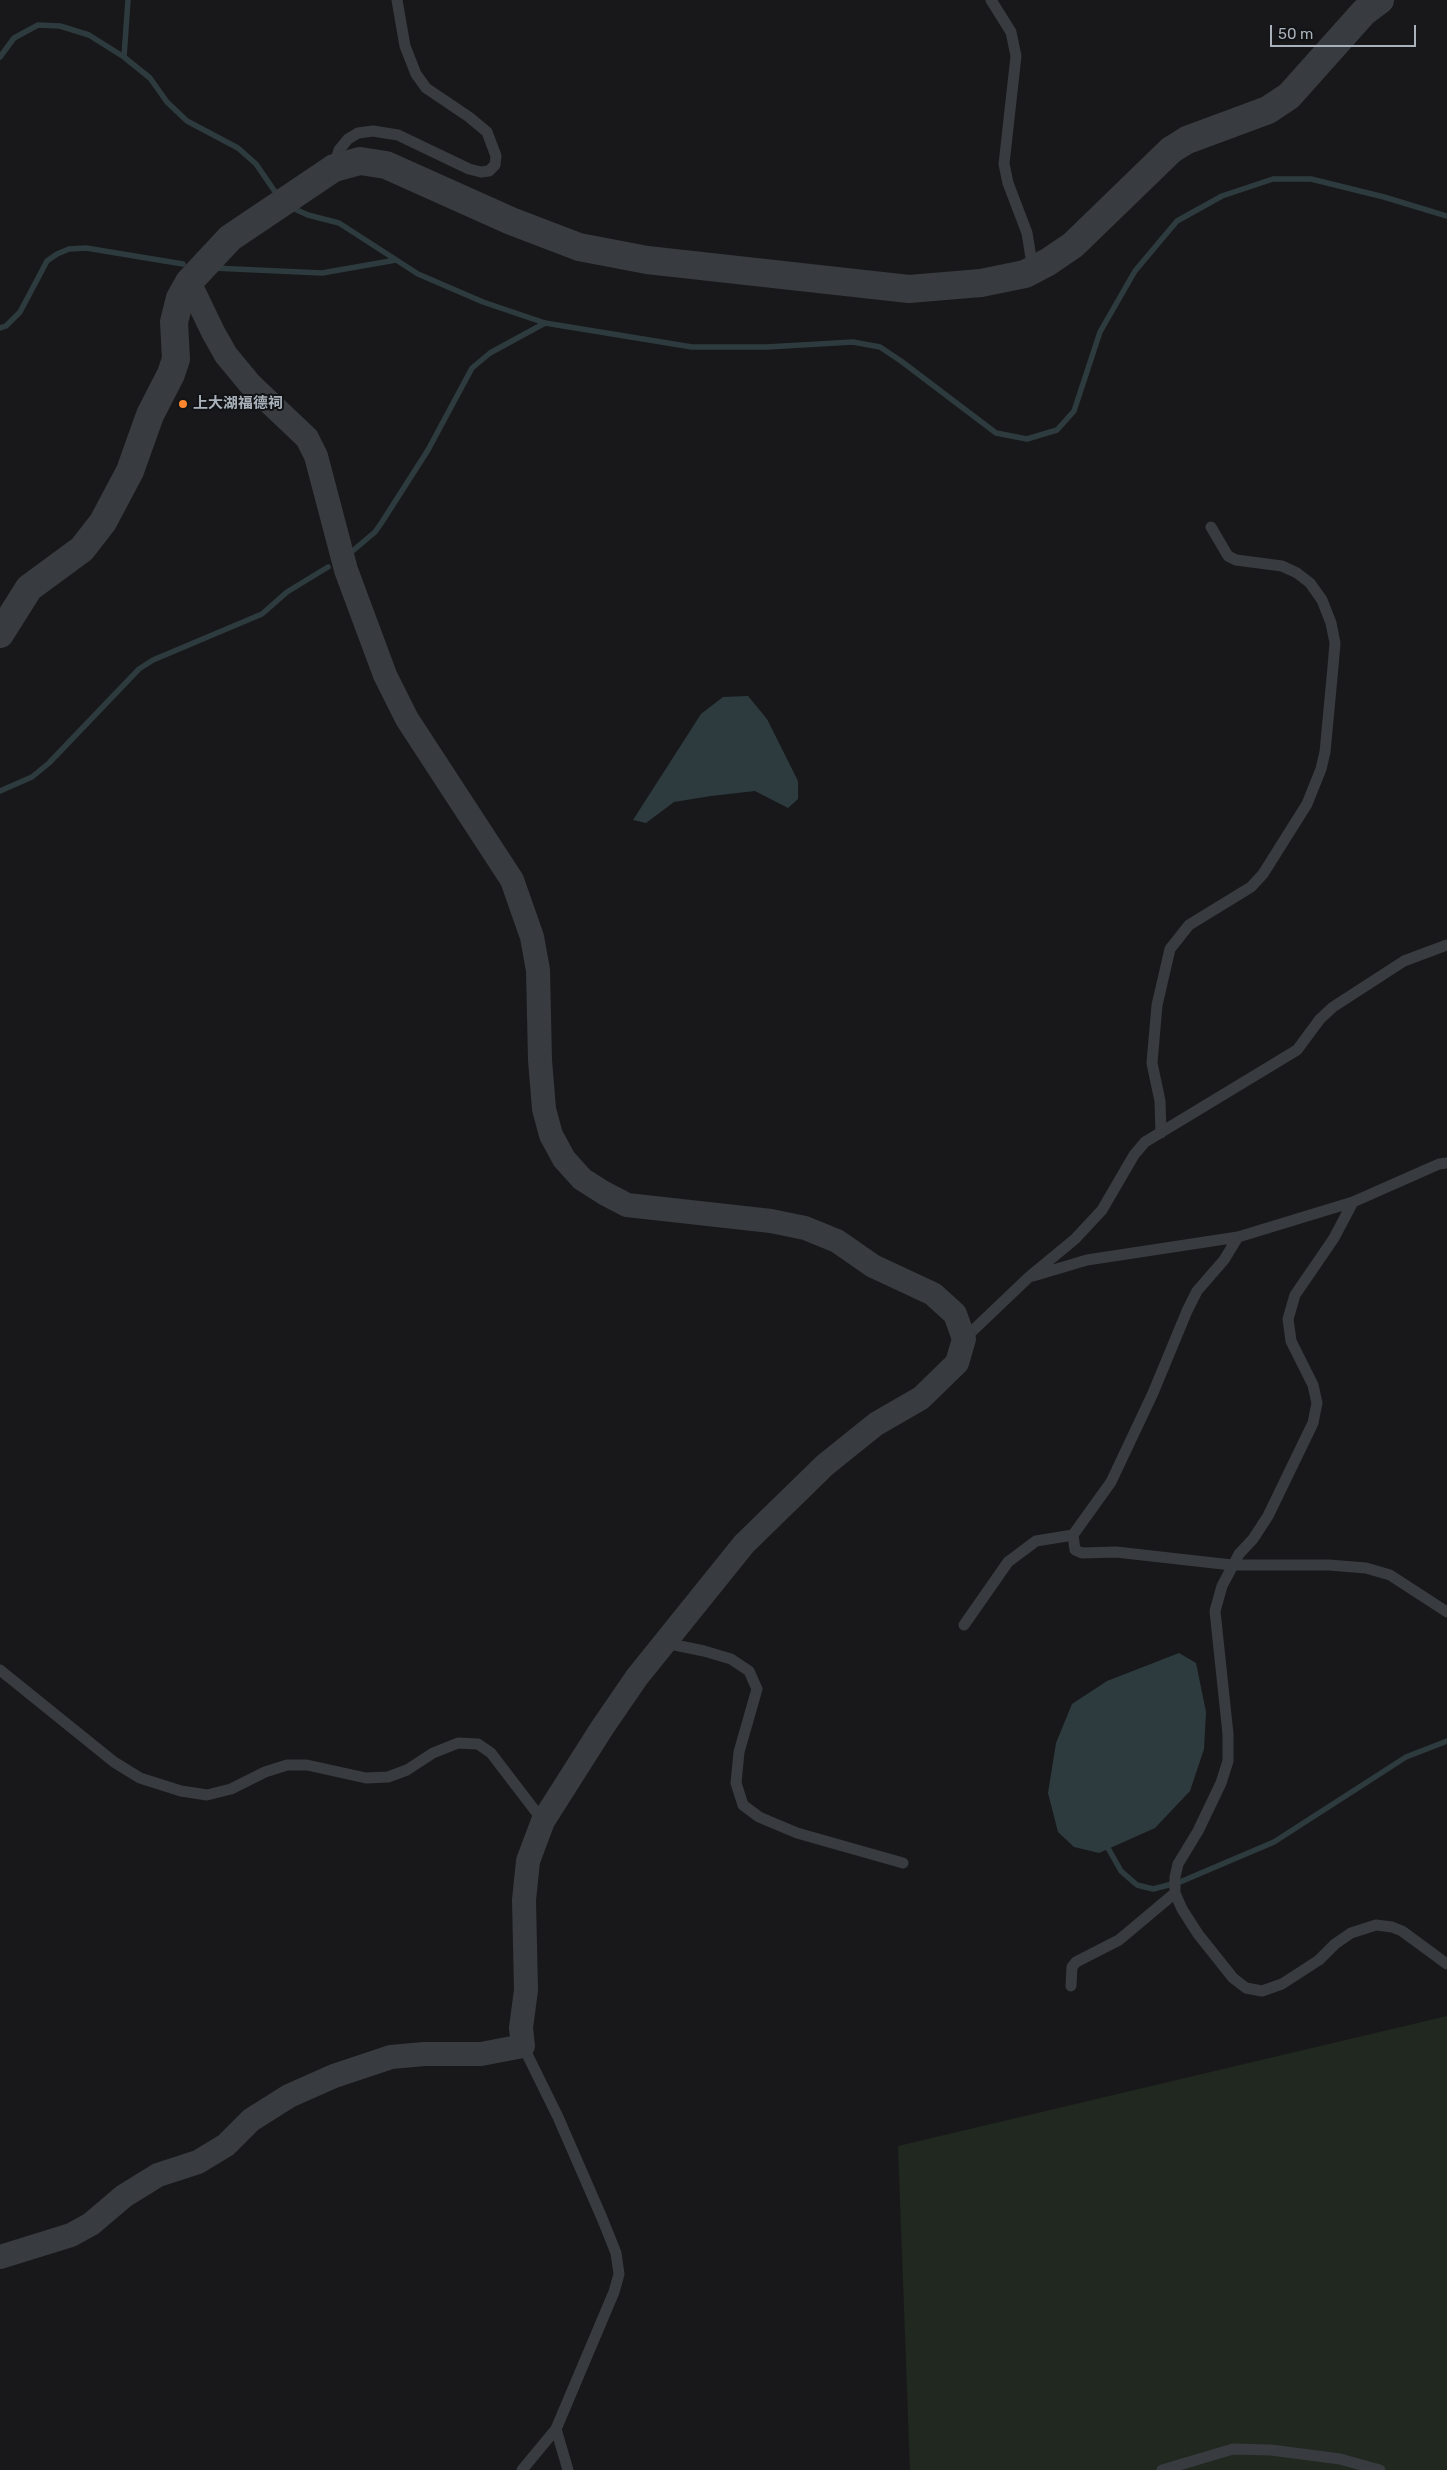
<!DOCTYPE html>
<html>
<head>
<meta charset="utf-8">
<style>
  body { margin:0 }
  #map { position:relative; width:1447px; height:2470px; overflow:hidden; background:#18181a; font-family:Rubik,sans-serif }
  canvas { display:block }
  .scale { position:absolute; left:1270px; top:25px; width:146px; height:22px; box-sizing:border-box; border:2px solid #a9b2ba; border-top:0; padding-left:6px; font-size:15px; line-height:18px; white-space:nowrap; color:#a9b2ba; -webkit-text-stroke:4px #121315; paint-order:stroke }
</style>
</head>
<body>
<div id="map">
<canvas width="1447" height="2470"></canvas>
<div class="scale">50 m</div>
</div>
<script>
const ctx = document.querySelector('canvas').getContext('2d');
ctx.lineJoin = 'round';
function fill(path, color) {
  ctx.fillStyle = color;
  ctx.fill(path, 'evenodd');
}
function poly(rows) {
  const path = new Path2D();
  for (const r of rows) {
    path.moveTo(r[0], r[1]);
    for (let i = 2; i < r.length; i += 2) path.lineTo(r[i], r[i + 1]);
  }
  return path;
}
function strokePath(path, color, width, dash) {
  ctx.strokeStyle = color;
  ctx.lineWidth = width;
  ctx.lineCap = dash ? 'butt' : 'round';
  ctx.setLineDash(dash || []);
  ctx.stroke(path);
}
function label(font, color, halo, rows, align = 'center') {
  ctx.font = font + ' Rubik,"Noto Sans TC",sans-serif';
  ctx.lineWidth = 4;
  ctx.setLineDash([]);
  ctx.textBaseline = 'middle';
  ctx.strokeStyle = halo;
  ctx.fillStyle = color;
  for (const [text, x, y, turn = 0] of rows) {
    ctx.save();
    ctx.translate(x, y);
    ctx.rotate((+turn || 0) * Math.PI / 180);
    ctx.textAlign = isNaN(turn) ? turn : align;
    if (halo) ctx.strokeText(text, 0, 0);
    ctx.fillText(text, 0, 0);
    ctx.restore();
  }
}
const green = poly([
  [1447,2016,1447,2470,910,2470,898,2146]
]);
const water = poly([
  [748,696,767,719,798,781,798,799,788,808,755,791,711,796,674,802,646,823,633,820,701,714,723,697],
  [1179,1653,1196,1663,1206,1712,1204,1749,1190,1791,1155,1828,1099,1853,1074,1847,1058,1832,1048,1793,1056,1743,1072,1704,1107,1681]
]);
const stream = poly([
  [0,57,14,38,38,25,60,26,89,35,124,57,150,78,167,102,187,121,238,148,256,164,278,196],
  [124,57,128,0],
  [290,207,308,215,339,223,418,274,483,302,545,323,692,347,767,347,853,342,880,347,901,361,996,433,1027,439,1057,430,1074,411,1100,332,1135,271,1177,221,1222,196,1273,179,1311,179,1384,197,1447,216],
  [213,268,322,273,396,260],
  [0,328,6,326,20,312,47,261,57,254,69,249,86,248,183,264],
  [349,554,375,532,382,522,428,450,472,368,490,353,545,323],
  [0,791,32,777,49,763,139,669,153,660,262,614,287,592,328,567],
  [1108,1848,1121,1871,1137,1885,1153,1889,1180,1882,1274,1842,1406,1757,1447,1741]
]);
const service = poly([
  [991,0,1011,32,1016,56,1004,164,1008,183,1027,233,1033,270],
  [334,166,339,150,348,139,358,133,373,131,398,135,469,169,481,172,489,171,495,165,496,156,487,132,469,117,426,88,416,74,405,46,397,0],
  [1161,1133,1160,1101,1152,1063,1157,1005,1170,949,1189,925,1251,887,1263,874,1307,804,1321,769,1325,752,1333,667,1335,643,1331,623,1322,600,1310,583,1297,573,1282,566,1236,560,1228,556,1211,527],
  [1353,1202,1334,1238,1295,1295,1288,1319,1291,1341,1313,1385,1317,1403,1313,1423,1268,1516,1253,1539,1239,1554,1222,1586,1215,1611,1228,1734,1228,1761,1221,1783,1198,1831,1178,1864,1175,1877,1175,1893,1182,1909,1198,1934,1233,1978,1246,1988,1262,1991,1282,1984,1319,1960,1335,1944,1351,1933,1376,1925,1392,1927,1402,1931,1447,1964],
  [1238,1237,1224,1260,1197,1291,1187,1311,1153,1393,1111,1482,1073,1535,1075,1550,1082,1553,1116,1552,1232,1565,1329,1565,1366,1568,1390,1575,1447,1612],
  [1033,1276,1087,1260,1238,1237,1353,1202,1439,1164,1447,1163],
  [964,1339,1029,1277,1075,1239,1102,1210,1134,1155,1145,1142,1297,1050,1320,1019,1333,1007,1404,961,1447,945],
  [964,1625,1008,1562,1036,1541,1073,1535],
  [665,1643,704,1651,731,1659,749,1671,757,1689,739,1752,736,1783,743,1805,759,1817,797,1833,903,1863],
  [0,1670,114,1762,140,1778,181,1791,207,1795,231,1789,265,1772,287,1765,307,1765,366,1778,388,1777,407,1770,433,1753,458,1743,478,1744,491,1753,543,1821],
  [1071,1986,1072,1967,1076,1962,1119,1940,1175,1893],
  [556,2429,568,2470],
  [522,2470,556,2429,614,2292,619,2274,616,2253,602,2218,558,2117,523,2046],
  [1162,2470,1233,2449,1271,2450,1340,2459,1380,2470]
]);
const minor = poly([
  [0,2257,71,2235,91,2224,124,2196,158,2175,198,2162,226,2145,251,2120,289,2096,334,2076,391,2057,424,2054,481,2054,523,2046,521,2028,526,1990,524,1900,528,1861,543,1821,602,1728,637,1677,744,1544,825,1465,876,1424,921,1398,957,1363,964,1339,955,1314,933,1294,873,1266,837,1241,805,1228,771,1221,627,1205,604,1193,582,1179,564,1159,551,1135,544,1109,540,1060,538,970,532,937,512,880,407,719,385,675,346,570,316,456,307,438,250,384,226,355,213,332,189,282]
]);
const tertiary = poly([
  [0,634,29,588,82,549,103,522,130,471,150,415,171,374,176,359,174,322,180,298,189,282,230,238,334,168,360,161,386,165,511,221,579,247,647,260,909,289,981,283,1025,274,1048,262,1073,245,1171,150,1187,140,1268,110,1289,96,1364,12,1380,0]
]);
const markers = [
  [183,404,5,"#fa8730"]
];
const poiNames = [
  ["上大湖福德祠",193,404]
];
fill(green, '#20281f');
fill(water, '#2d3b3f');
strokePath(stream, '#2d3b3f', 5.5);
strokePath(service, '#383b3f', 11);
strokePath(minor, '#383b3f', 24);
strokePath(tertiary, '#383b3f', 28);
for (const [x, y, r, color] of markers) {
  const dot = new Path2D();
  dot.arc(x, y, r, 0, 2 * Math.PI);
  ctx.fillStyle = color;
  ctx.fill(dot);
  strokePath(dot, '#121315', 2);
}
label('bold 15px', '#a9b2ba', '#121315', poiNames, 'left');
</script>
</body>
</html>
